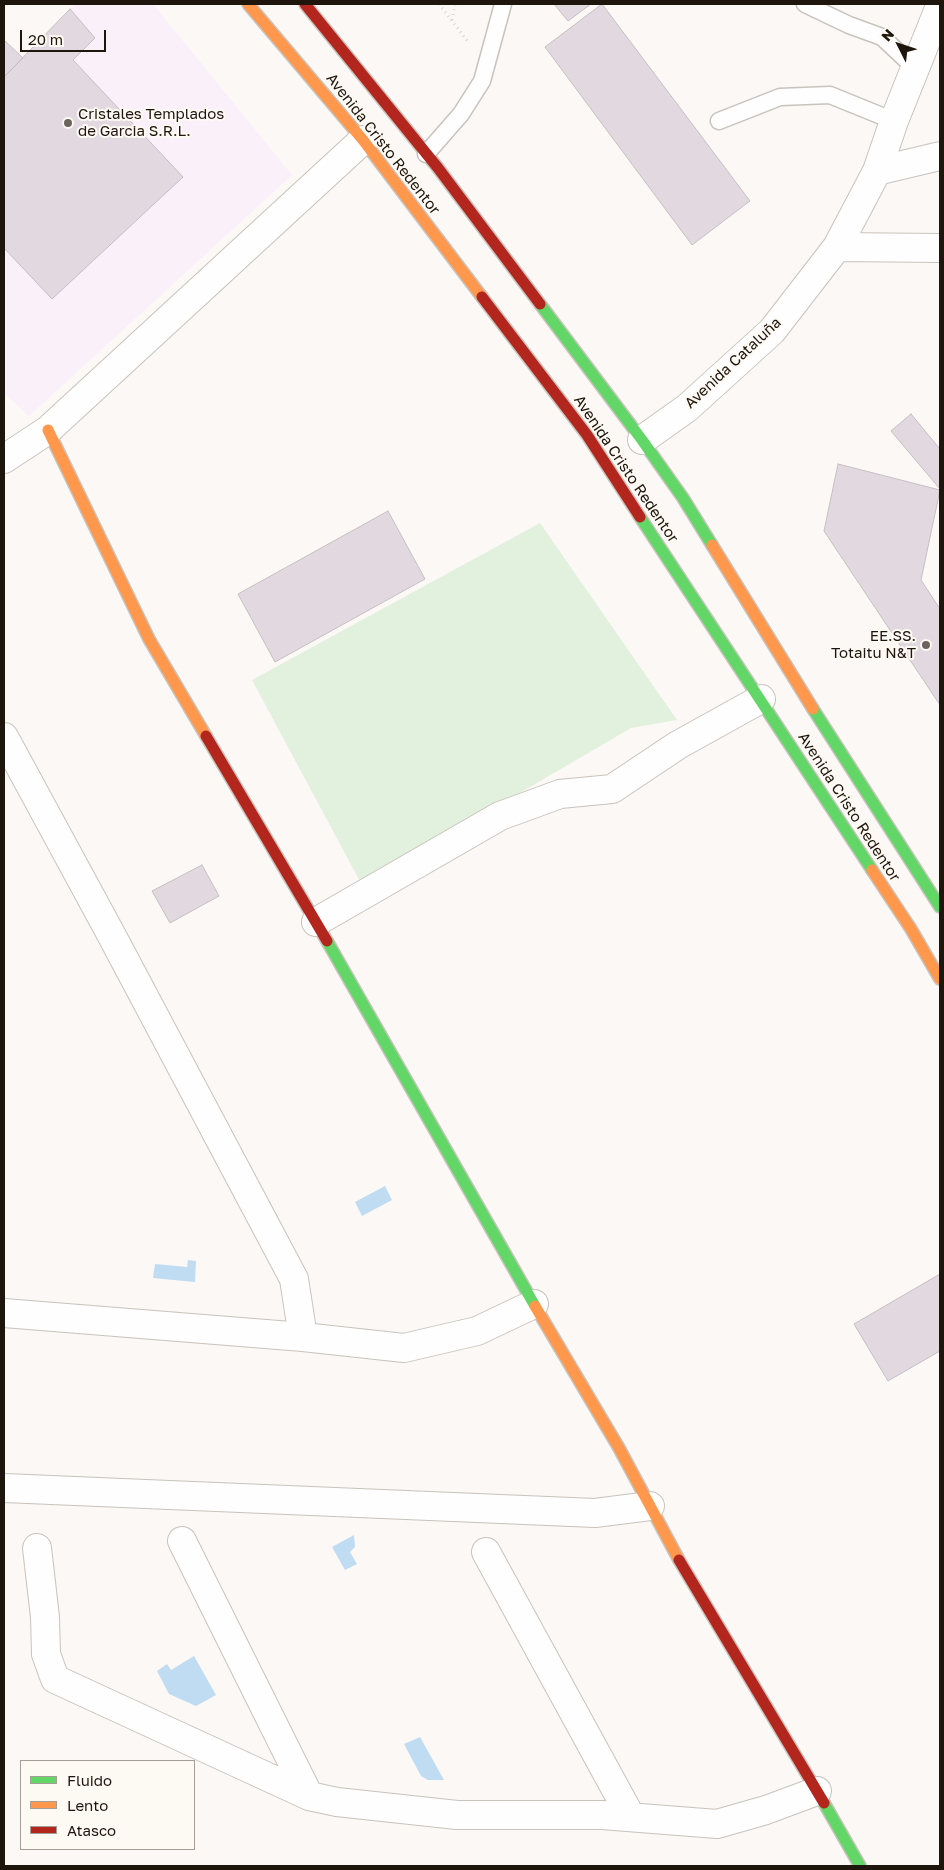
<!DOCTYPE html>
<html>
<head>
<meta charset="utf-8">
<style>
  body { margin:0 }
  #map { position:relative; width:944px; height:1870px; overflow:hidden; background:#fbf8f5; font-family:"Golos Text",sans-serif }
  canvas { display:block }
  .frame { position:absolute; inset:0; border:5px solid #1e160c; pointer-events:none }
  .legend { position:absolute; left:20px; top:1760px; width:175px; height:90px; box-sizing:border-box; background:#fdf9f3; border:1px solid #a49e97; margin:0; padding:6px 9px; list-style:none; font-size:15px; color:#1e160c }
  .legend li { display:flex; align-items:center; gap:10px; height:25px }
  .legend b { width:25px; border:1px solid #a49e97 }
  .north { position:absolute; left:874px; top:20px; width:50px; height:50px; -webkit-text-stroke:4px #fdf9f3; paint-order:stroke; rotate:311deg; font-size:14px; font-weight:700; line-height:20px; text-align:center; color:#1e160c }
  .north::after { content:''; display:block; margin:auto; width:18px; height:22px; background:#1e160c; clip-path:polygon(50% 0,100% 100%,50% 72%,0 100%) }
  .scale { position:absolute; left:20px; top:30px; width:86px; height:22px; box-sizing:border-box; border:2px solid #1e160c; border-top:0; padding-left:6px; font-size:15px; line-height:18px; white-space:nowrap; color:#1e160c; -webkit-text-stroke:4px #fdf9f3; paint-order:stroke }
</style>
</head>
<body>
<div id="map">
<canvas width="944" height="1870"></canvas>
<div class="frame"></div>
<ul class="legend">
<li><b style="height:6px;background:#63d668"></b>Fluido</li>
<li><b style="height:6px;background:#ff974d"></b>Lento</li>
<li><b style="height:6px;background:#b3261e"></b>Atasco</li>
</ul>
<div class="north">N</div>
<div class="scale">20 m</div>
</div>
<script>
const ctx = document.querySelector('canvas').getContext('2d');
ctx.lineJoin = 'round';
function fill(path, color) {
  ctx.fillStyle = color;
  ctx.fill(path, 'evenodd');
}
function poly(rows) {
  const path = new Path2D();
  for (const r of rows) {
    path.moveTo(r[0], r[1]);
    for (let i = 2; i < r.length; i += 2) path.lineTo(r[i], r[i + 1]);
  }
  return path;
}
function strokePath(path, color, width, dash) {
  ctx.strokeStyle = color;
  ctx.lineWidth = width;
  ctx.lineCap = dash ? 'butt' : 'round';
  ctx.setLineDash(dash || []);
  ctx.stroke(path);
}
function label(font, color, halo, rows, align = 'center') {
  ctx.font = font + ' "Golos Text",sans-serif';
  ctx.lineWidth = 4;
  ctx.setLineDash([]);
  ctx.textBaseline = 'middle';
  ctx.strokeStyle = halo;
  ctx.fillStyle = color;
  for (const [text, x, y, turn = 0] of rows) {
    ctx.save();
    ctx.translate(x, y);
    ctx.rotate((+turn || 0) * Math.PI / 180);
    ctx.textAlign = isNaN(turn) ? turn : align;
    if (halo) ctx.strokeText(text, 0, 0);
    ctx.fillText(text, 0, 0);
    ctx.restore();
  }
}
const industrial = poly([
  [75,4,153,4,292,175,29,416,4,393,4,77]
]);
const green = poly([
  [540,523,677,720,631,728,362,885,252,680]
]);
const water = poly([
  [385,1186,392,1200,362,1216,355,1202],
  [188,1260,196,1261,195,1282,153,1278,155,1264,187,1267],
  [354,1535,355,1547,350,1552,357,1564,345,1570,332,1547],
  [194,1656,216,1695,196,1706,169,1694,157,1671,167,1664,171,1670],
  [420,1737,444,1780,428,1780,421,1776,404,1744]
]);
const building = poly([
  [554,4,591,4,568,21,554,4],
  [602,4,750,201,692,245,545,47,602,4],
  [70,9,95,38,73,60,183,177,52,299,4,248,4,77,70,9],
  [4,40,23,58,4,77,4,40],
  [911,414,940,449,940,489,891,431,911,414],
  [838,464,940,490,921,580,940,609,940,705,824,531,838,464],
  [388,511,425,579,275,662,238,594,388,511],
  [202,865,219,896,170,923,152,891,202,865],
  [940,1274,940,1351,888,1381,854,1324,940,1274]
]);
const path = poly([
  [439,4,469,43],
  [452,20,455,4]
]);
const lane = poly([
  [805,4,849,25,882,37,915,68],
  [719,121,780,97,830,95,894,121],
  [426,154,461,114,482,81,503,4]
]);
const street = poly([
  [877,171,940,156],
  [837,247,940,248],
  [642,440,687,408,772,331,837,247,877,171,894,121,940,6],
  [4,459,48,430,363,140],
  [4,737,112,936,294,1279,303,1337],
  [316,922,500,816,560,794,612,789,678,745,761,699],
  [4,1313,303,1337,404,1348,477,1331,534,1304],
  [4,1488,595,1513,650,1506],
  [182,1541,309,1796],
  [37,1548,45,1617,46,1654,55,1679,309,1796,337,1802,457,1815,602,1815,717,1824,766,1810,817,1791],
  [486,1552,631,1817]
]);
const fast = poly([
  [540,304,642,440,683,498,712,545],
  [640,517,872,870],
  [813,709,940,907],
  [327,941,535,1306],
  [824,1803,860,1866]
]);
const slow = poly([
  [248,4,363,140,482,297],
  [48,430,149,639,206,736],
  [712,545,813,709],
  [872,870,911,929,940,979],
  [535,1306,619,1448,679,1560]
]);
const jam = poly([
  [305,4,438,168,540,304],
  [482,297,587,435,640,517],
  [206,736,327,941],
  [679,1560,824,1803]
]);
const markers = [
  [68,123,5,"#6b655e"],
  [926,645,5,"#6b655e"]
];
const poiNames = [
  ["Cristales Templados",78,114],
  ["de Garcia S.R.L.",78,131],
  ["EE.SS.",916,636,"right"],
  ["Totaitu N&T",916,653,"right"]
];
const streetNames = [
  ["Avenida Cristo Redentor",383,144,52],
  ["Avenida Cataluña",733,363,-43],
  ["Avenida Cristo Redentor",626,469,56],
  ["Avenida Cristo Redentor",849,807,57]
];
fill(industrial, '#f9f0fa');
fill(green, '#e2f0de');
fill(water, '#bfdcf3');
fill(building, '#e1d9df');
strokePath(building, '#c5bfc2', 1);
strokePath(lane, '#c8c3bc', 19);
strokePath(street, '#c8c3bc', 30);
strokePath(fast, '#c8c3bc', 14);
strokePath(slow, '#c8c3bc', 14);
strokePath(jam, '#c8c3bc', 14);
strokePath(path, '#d6d6d5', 3, [1, 4]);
strokePath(lane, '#fefefe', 16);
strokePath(street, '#fefefe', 28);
strokePath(fast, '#63d668', 11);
strokePath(slow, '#ff974d', 11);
strokePath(jam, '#b3261e', 11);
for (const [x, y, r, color] of markers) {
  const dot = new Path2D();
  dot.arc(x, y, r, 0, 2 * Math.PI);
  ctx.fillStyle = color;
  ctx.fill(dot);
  strokePath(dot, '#fdf9f3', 2);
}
label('15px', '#1e160c', '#fdf9f3', poiNames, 'left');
label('15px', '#1e160c', '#fdf9f3', streetNames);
</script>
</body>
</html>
